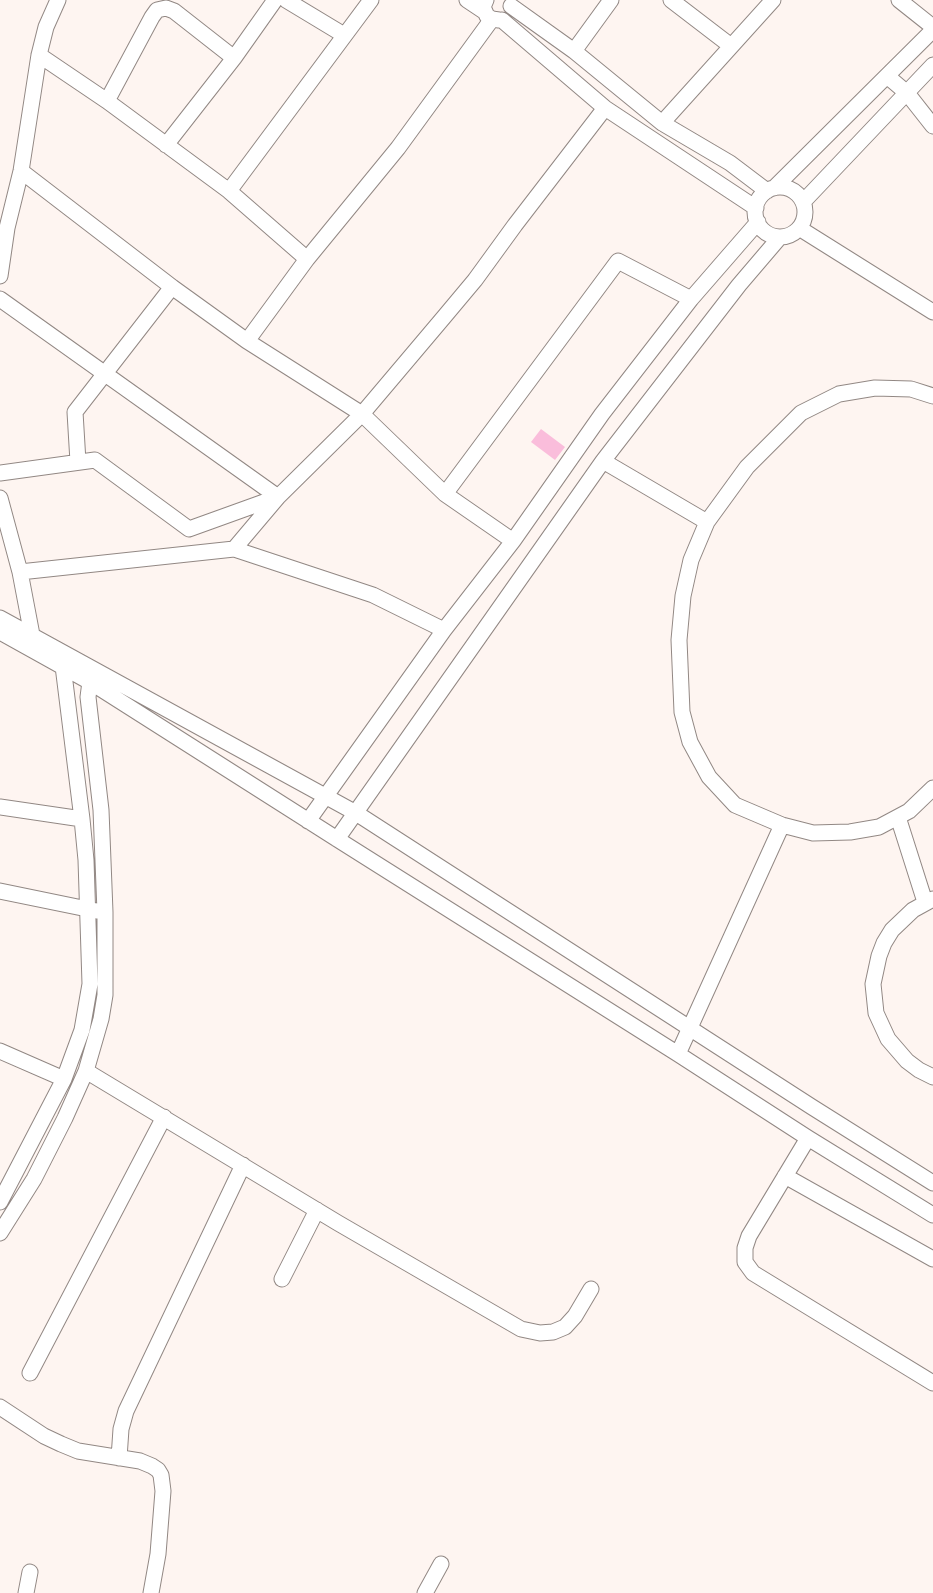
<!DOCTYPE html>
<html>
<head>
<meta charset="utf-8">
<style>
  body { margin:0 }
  canvas { display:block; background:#fef5f1 }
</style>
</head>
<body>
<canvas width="933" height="1593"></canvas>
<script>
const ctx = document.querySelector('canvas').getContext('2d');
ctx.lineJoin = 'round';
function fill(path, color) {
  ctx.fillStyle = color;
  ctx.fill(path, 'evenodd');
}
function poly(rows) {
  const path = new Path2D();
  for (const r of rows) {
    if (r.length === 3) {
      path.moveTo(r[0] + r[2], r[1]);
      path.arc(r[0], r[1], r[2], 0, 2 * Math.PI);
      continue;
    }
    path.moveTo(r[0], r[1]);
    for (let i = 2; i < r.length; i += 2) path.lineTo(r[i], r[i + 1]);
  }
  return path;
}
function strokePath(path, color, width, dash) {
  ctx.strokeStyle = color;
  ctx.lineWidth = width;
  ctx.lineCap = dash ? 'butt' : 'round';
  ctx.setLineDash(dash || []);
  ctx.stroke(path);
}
const building = poly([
  [541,429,565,447,555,460,531,442]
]);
const minor = poly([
  [286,0,344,35],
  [467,0,485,12],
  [486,0,483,7,487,16,492,19,499,20],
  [671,0,731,46],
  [899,0,933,27],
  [511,6,574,51,662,123,730,163,767,191],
  [502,20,605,108,756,208],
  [574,51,611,0],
  [39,55,107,101,229,191,307,259],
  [887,76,907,93,933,126],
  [107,101,152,17,157,10,166,8,174,11,234,58],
  [662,123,773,0],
  [166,145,234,58,275,0],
  [21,171,172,287,247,341,362,414,445,494,513,541],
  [780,212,25],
  [774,188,933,30],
  [229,191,371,0],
  [803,202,933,65],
  [799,228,933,312],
  [0,276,7,228,21,171,39,55,46,27,58,0],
  [0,299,278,497],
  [247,341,307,259,398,148,492,19],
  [933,396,911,389,875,388,839,394,801,413,747,467,707,522,691,560,683,596,679,640,682,712,690,742,709,777,735,805,782,825,813,833,850,832,879,827,909,811,933,788],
  [603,461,707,522],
  [78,462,75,412,172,287],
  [0,473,95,460,189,529,275,498],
  [445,494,618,261,691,299],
  [0,498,20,572,32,635],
  [234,549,278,497,362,414,444,317,475,280,515,225,605,108],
  [20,572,234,549,373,595,444,630],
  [0,618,356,813,812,1107,933,1183],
  [0,632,90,682,337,839,678,1054,808,1138,933,1215],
  [0,807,82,819],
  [898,817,925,902],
  [308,821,444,630,513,541,602,414,691,299,758,222],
  [337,839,603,461,739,285,780,237],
  [0,891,97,911],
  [933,899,913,910,892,930,884,943,879,956,873,984,876,1013,888,1039,907,1061,919,1070,933,1077],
  [0,1051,64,1079],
  [678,1054,782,825],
  [86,1071,338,1223,521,1329,540,1333,553,1332,565,1327,575,1316,591,1289],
  [808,1138,749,1236,745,1248,745,1262,753,1273,933,1383],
  [785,1176,933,1259],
  [0,1202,64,1079,82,1030,90,984,86,860,82,819,63,666,64,659],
  [0,1233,34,1179,65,1118,86,1071,101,1019,105,995,105,912,101,810,88,697,91,674],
  [282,1279,317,1210],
  [30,1373,164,1117],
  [0,1407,44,1436,61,1444,78,1451,140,1461,152,1466,158,1470,161,1475,163,1491,158,1554,151,1593],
  [119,1458,121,1429,126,1411,243,1165],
  [26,1593,30,1572],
  [425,1593,441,1564]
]);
fill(building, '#fabddb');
strokePath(minor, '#928884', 17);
strokePath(minor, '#fff', 15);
</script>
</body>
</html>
